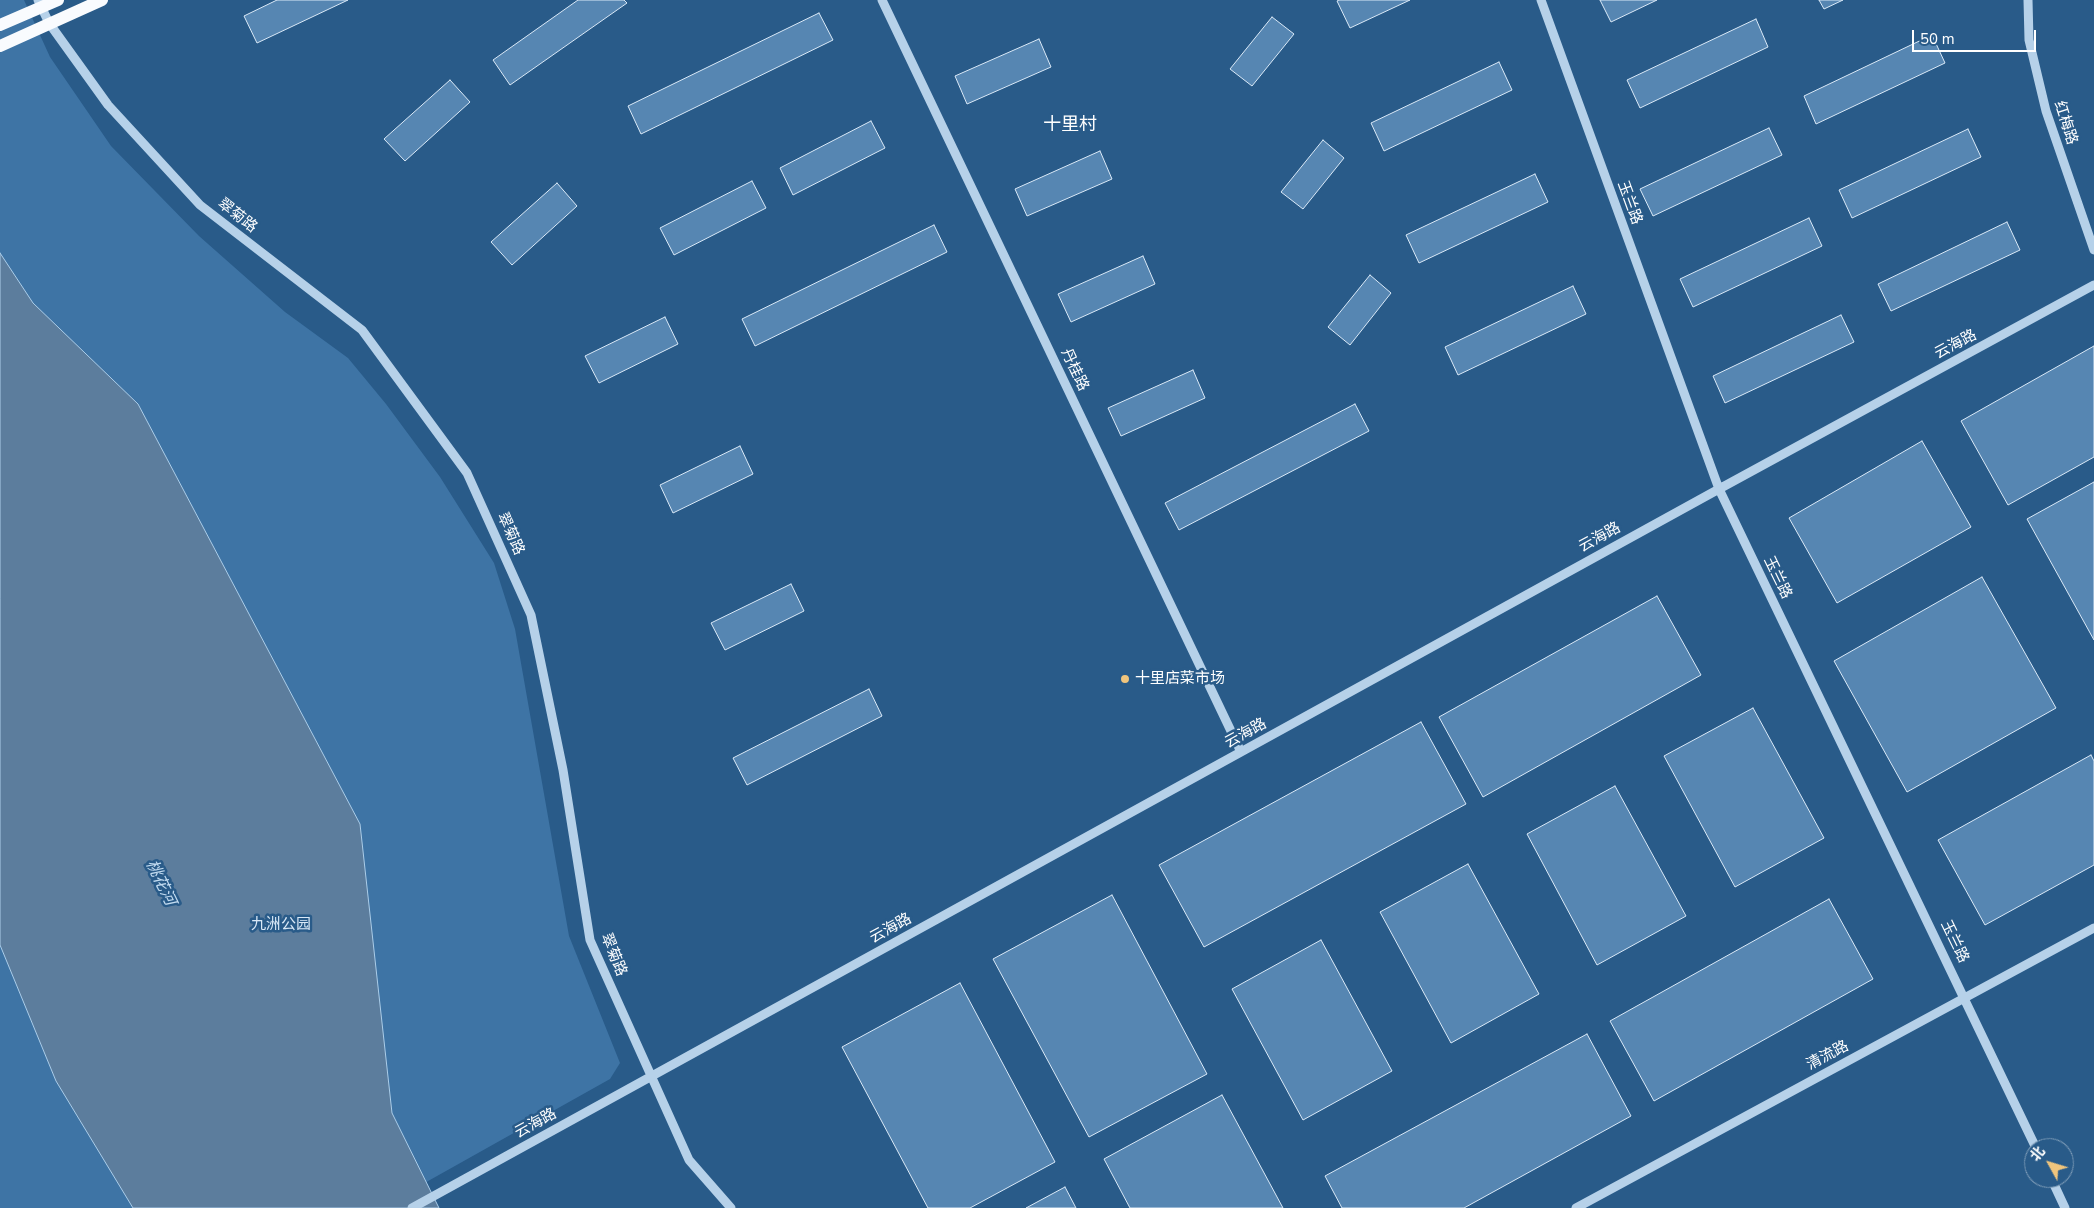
<!DOCTYPE html>
<html>
<head>
<meta charset="utf-8">
<style>
  body { margin:0 }
  #map { position:relative; width:2094px; height:1208px; overflow:hidden; background:#295b89; font-family:"Nunito Sans","Noto Sans SC",sans-serif }
  canvas { display:block }
  .north { position:absolute; left:2024px; top:1138px; width:50px; height:50px; box-sizing:border-box; background:#295b89; border:1px solid #7f9db8; border-radius:50%; rotate:309deg; font-size:14px; font-weight:700; line-height:20px; text-align:center; color:#fff }
  .north::after { content:''; display:block; margin:auto; width:18px; height:22px; background:#f0c57d; clip-path:polygon(50% 0,100% 100%,50% 72%,0 100%) }
  .scale { position:absolute; left:1912px; top:30px; width:124px; height:22px; box-sizing:border-box; border:2px solid #fff; border-top:0; padding-left:6px; font-size:15px; line-height:18px; white-space:nowrap; color:#fff; -webkit-text-stroke:4px #295b89; paint-order:stroke }
</style>
</head>
<body>
<div id="map">
<canvas width="2094" height="1208"></canvas>
<div class="north">北</div>
<div class="scale">50 m</div>
</div>
<script>
const ctx = document.querySelector('canvas').getContext('2d');
ctx.lineJoin = 'round';
function fill(path, color) {
  ctx.fillStyle = color;
  ctx.fill(path, 'evenodd');
}
function poly(rows) {
  const path = new Path2D();
  for (const r of rows) {
    path.moveTo(r[0], r[1]);
    for (let i = 2; i < r.length; i += 2) path.lineTo(r[i], r[i + 1]);
  }
  return path;
}
function strokePath(path, color, width, dash) {
  ctx.strokeStyle = color;
  ctx.lineWidth = width;
  ctx.lineCap = dash ? 'butt' : 'round';
  ctx.setLineDash(dash || []);
  ctx.stroke(path);
}
function label(font, color, halo, rows, align = 'center') {
  ctx.font = font + ' "Nunito Sans","Noto Sans SC",sans-serif';
  ctx.lineWidth = 5;
  ctx.setLineDash([]);
  ctx.textBaseline = 'middle';
  ctx.strokeStyle = halo;
  ctx.fillStyle = color;
  for (const [text, x, y, turn = 0] of rows) {
    ctx.save();
    ctx.translate(x, y);
    ctx.rotate((+turn || 0) * Math.PI / 180);
    ctx.textAlign = isNaN(turn) ? turn : align;
    if (halo) ctx.strokeText(text, 0, 0);
    ctx.fillText(text, 0, 0);
    ctx.restore();
  }
}
const green = poly([
  [0,0,24,0,50,57,111,146,199,236,285,312,348,358,386,404,440,477,494,563,515,629,569,936,620,1063,610,1079,380,1208,0,1208]
]);
const water = poly([
  [0,253,33,303,138,404,360,824,392,1113,439,1208,133,1208,56,1081,0,945,0,253]
]);
const building = poly([
  [277,0,348,0,257,43,244,16,277,0],
  [578,0,624,0,627,3,510,85,493,60,578,0],
  [1339,0,1410,0,1350,28,1337,1,1339,0],
  [1600,0,1657,0,1611,22,1600,0],
  [1819,0,1843,0,1824,9,1819,0],
  [819,13,833,40,641,134,628,106,819,13],
  [1272,17,1294,34,1252,86,1230,69,1272,17],
  [1756,19,1768,47,1640,108,1627,80,1756,19],
  [1932,35,1945,63,1816,124,1804,96,1932,35],
  [1039,39,1051,67,967,104,955,76,1039,39],
  [1499,62,1512,90,1384,151,1371,123,1499,62],
  [450,80,470,102,405,161,384,139,450,80],
  [871,121,885,148,793,195,780,168,871,121],
  [1769,128,1782,155,1653,216,1640,189,1769,128],
  [1968,129,1981,157,1852,218,1839,190,1968,129],
  [1323,140,1344,158,1303,209,1281,192,1323,140],
  [1100,151,1112,179,1027,216,1015,189,1100,151],
  [1535,174,1548,202,1419,263,1406,235,1535,174],
  [752,181,766,208,674,255,660,228,752,181],
  [557,183,577,206,512,265,491,242,557,183],
  [1809,218,1822,246,1693,307,1680,279,1809,218],
  [2007,222,2020,250,1891,311,1878,284,2007,222],
  [934,225,947,252,755,346,742,319,934,225],
  [1143,256,1155,284,1071,322,1058,294,1143,256],
  [1370,275,1391,293,1350,345,1328,327,1370,275],
  [1573,286,1586,314,1458,375,1445,347,1573,286],
  [1841,315,1854,342,1725,403,1713,376,1841,315],
  [665,317,678,344,599,383,585,356,665,317],
  [2094,346,2094,457,2008,505,1961,421,2094,346],
  [1193,370,1205,398,1121,436,1108,408,1193,370],
  [1355,404,1369,431,1179,530,1165,503,1355,404],
  [1922,441,1971,527,1837,603,1789,518,1922,441],
  [740,446,753,474,673,513,660,485,740,446],
  [2094,482,2094,640,2027,519,2094,482],
  [1982,577,2056,708,1907,792,1834,661,1982,577],
  [791,584,804,611,725,650,711,623,791,584],
  [1657,596,1701,675,1483,797,1439,717,1657,596],
  [869,689,882,716,747,785,733,758,869,689],
  [1753,708,1824,838,1735,887,1664,756,1753,708],
  [1421,722,1466,804,1204,947,1159,865,1421,722],
  [2091,755,2094,761,2094,865,1985,925,1938,840,2091,755],
  [1615,786,1686,916,1597,965,1527,834,1615,786],
  [1468,864,1539,994,1451,1043,1380,912,1468,864],
  [1112,895,1207,1074,1089,1137,993,959,1112,895],
  [1829,899,1873,979,1654,1101,1610,1021,1829,899],
  [1321,940,1392,1071,1303,1120,1232,989,1321,940],
  [960,983,1055,1162,970,1208,928,1208,842,1047,960,983],
  [1587,1034,1631,1116,1464,1208,1342,1208,1325,1176,1587,1034],
  [1222,1095,1283,1208,1130,1208,1104,1159,1222,1095],
  [1065,1187,1076,1208,1026,1208,1065,1187]
]);
const minor = poly([
  [38,0,49,23,108,105,200,205,362,330,467,473,531,615,563,770,590,940,689,1160,731,1208],
  [882,0,1241,752],
  [1541,0,1719,489,2036,1148],
  [2028,0,2029,40,2046,111,2094,250],
  [2051,1178,2065,1208],
  [412,1208,1719,489,2094,285],
  [1576,1208,2094,928]
]);
const major = poly([
  [0,25,58,0],
  [0,46,102,0]
]);
const markers = [
  [1125,679,5,"#f0c57d"]
];
const streetNames = [
  ["红梅路",2065,123,72],
  ["玉兰路",1629,203,70],
  ["翠菊路",237,216,38],
  ["云海路",1956,345,-28],
  ["丹桂路",1074,370,65],
  ["翠菊路",510,534,66],
  ["云海路",1600,538,-29],
  ["玉兰路",1777,578,64],
  ["云海路",1246,734,-29],
  ["云海路",891,929,-29],
  ["玉兰路",1954,942,64],
  ["翠菊路",613,955,68],
  ["清流路",1828,1056,-28],
  ["云海路",536,1124,-29]
];
const poiNames = [
  ["十里店菜市场",1135,679]
];
const parkNames = [
  ["九洲公园",281,925]
];
const waterNames = [
  ["桃花河",160,883,64]
];
const quarterNames = [
  ["十里村",1070,126]
];
fill(green, '#3e74a5');
fill(water, '#5c7d9d');
strokePath(water, '#abcde9', 1);
fill(building, '#5686b2');
strokePath(building, '#dae9f7', 1);
strokePath(minor, '#b6d1e9', 9);
strokePath(major, '#f9fbfe', 12);
for (const [x, y, r, color] of markers) {
  const dot = new Path2D();
  dot.arc(x, y, r, 0, 2 * Math.PI);
  ctx.fillStyle = color;
  ctx.fill(dot);
  strokePath(dot, '#295b89', 2);
}
label('15px', '#fff', '#295b89', streetNames);
label('15px', '#fff', '#295b89', poiNames, 'left');
label('15px', '#dae9f7', '#295b89', parkNames);
label('italic 16px', '#c2dbf0', '#295b89', waterNames);
label('18px', '#fff', '#295b89', quarterNames);
</script>
</body>
</html>
